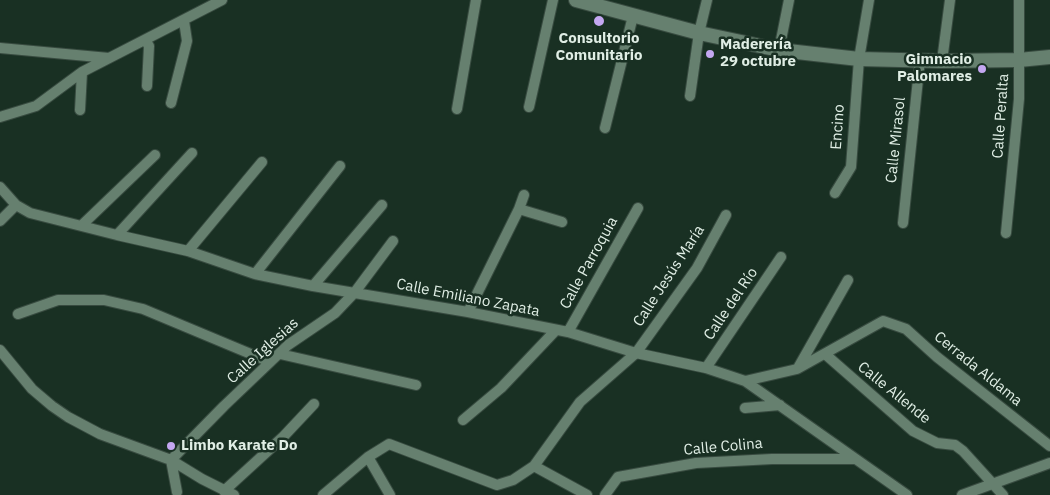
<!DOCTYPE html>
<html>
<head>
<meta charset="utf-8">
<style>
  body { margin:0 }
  canvas { display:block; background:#193023 }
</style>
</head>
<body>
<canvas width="1050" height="495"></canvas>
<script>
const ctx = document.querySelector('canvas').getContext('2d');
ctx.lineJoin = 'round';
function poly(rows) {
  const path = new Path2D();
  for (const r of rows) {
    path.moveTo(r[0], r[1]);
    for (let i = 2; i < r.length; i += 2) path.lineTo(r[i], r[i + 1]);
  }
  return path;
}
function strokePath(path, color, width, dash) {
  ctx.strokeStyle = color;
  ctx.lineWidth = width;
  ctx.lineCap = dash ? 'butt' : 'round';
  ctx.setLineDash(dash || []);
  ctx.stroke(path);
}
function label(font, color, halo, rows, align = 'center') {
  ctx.font = font + ' "IBM Plex Sans",sans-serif';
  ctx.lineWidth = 5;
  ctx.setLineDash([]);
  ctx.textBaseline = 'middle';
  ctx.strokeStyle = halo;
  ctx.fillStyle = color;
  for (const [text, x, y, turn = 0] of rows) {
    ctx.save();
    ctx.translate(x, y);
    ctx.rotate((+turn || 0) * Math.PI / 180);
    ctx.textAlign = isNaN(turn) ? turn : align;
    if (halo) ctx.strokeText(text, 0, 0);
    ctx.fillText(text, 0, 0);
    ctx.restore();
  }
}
const street = poly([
  [145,40,149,46,147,86],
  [0,48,109,58],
  [779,50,789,0],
  [942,61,950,0],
  [690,96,699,33,707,0],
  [171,103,187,41,184,21],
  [529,107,553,0],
  [457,109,476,0],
  [80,110,82,72],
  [0,117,36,106,82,72,222,0],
  [605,128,633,16],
  [0,187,16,205,30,213,117,235,188,251,255,274,313,286,468,312,568,332,636,353,706,368,745,381,907,495],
  [835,193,851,167,859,59,869,0],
  [519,209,562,222],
  [0,221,16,205],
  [903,223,920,60],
  [82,225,155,155],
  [1006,233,1019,99,1019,0],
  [117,235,192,153],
  [188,251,262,162],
  [255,274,340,166],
  [313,286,382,205],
  [468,312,519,209,524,195],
  [18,314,58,300,104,300,143,309,270,362],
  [568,332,638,208],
  [0,350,32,389,52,406,68,417,100,434,171,460,202,479,234,495],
  [280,354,416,385],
  [825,354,913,431,937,443,955,445,963,451,1003,495],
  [706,368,781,257],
  [798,368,848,280],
  [745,381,797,369,883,321,906,329,937,357,1050,446],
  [745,408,780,405],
  [463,420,501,388,556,330],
  [368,457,390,495],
  [171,460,224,406,288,345,335,313,355,292,393,241],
  [171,460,177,492],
  [534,466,587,495],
  [224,491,283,437,314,404],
  [323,495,368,457,389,444,497,485,513,480,534,466,580,402,636,353,697,268,726,215],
  [605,495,618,477,696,463,772,459,855,459],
  [962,495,1050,463]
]);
const secondary = poly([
  [576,0,699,33,779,50,859,59,942,61,1019,60,1050,57]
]);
const markers = [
  [599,21,6,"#c4a7f1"],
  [710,54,5,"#c4a7f1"],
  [982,69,5,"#c4a7f1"],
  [171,446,5,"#c4a7f1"]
];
const poiNames = [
  ["Consultorio",599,39,"center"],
  ["Comunitario",599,56,"center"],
  ["Maderería",720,45],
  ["29 octubre",720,62],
  ["Gimnacio",972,60,"right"],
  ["Palomares",972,77,"right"],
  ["Limbo Karate Do",181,446]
];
const streetNames = [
  ["Calle Peralta",1001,116,-86],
  ["Encino",838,127,-86],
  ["Calle Mirasol",896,140,-84],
  ["Calle Parroquia",589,263,-61],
  ["Calle Jesús María",669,276,-57],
  ["Calle Emiliano Zapata",468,298,11],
  ["Calle del Río",731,304,-56],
  ["Calle Iglesias",263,351,-42],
  ["Cerrada Aldama",978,369,39],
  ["Calle Allende",894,393,39],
  ["Calle Colina",723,447,-5]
];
strokePath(street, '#384b40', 12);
strokePath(secondary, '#384b40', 16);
strokePath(street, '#66806f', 10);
strokePath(secondary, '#66806f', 14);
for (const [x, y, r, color] of markers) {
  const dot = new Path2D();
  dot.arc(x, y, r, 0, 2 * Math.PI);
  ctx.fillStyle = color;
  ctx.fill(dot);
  strokePath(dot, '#193023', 2);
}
label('bold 15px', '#e0eee5', '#193023', poiNames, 'left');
label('15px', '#e0eee5', '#193023', streetNames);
</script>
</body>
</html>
